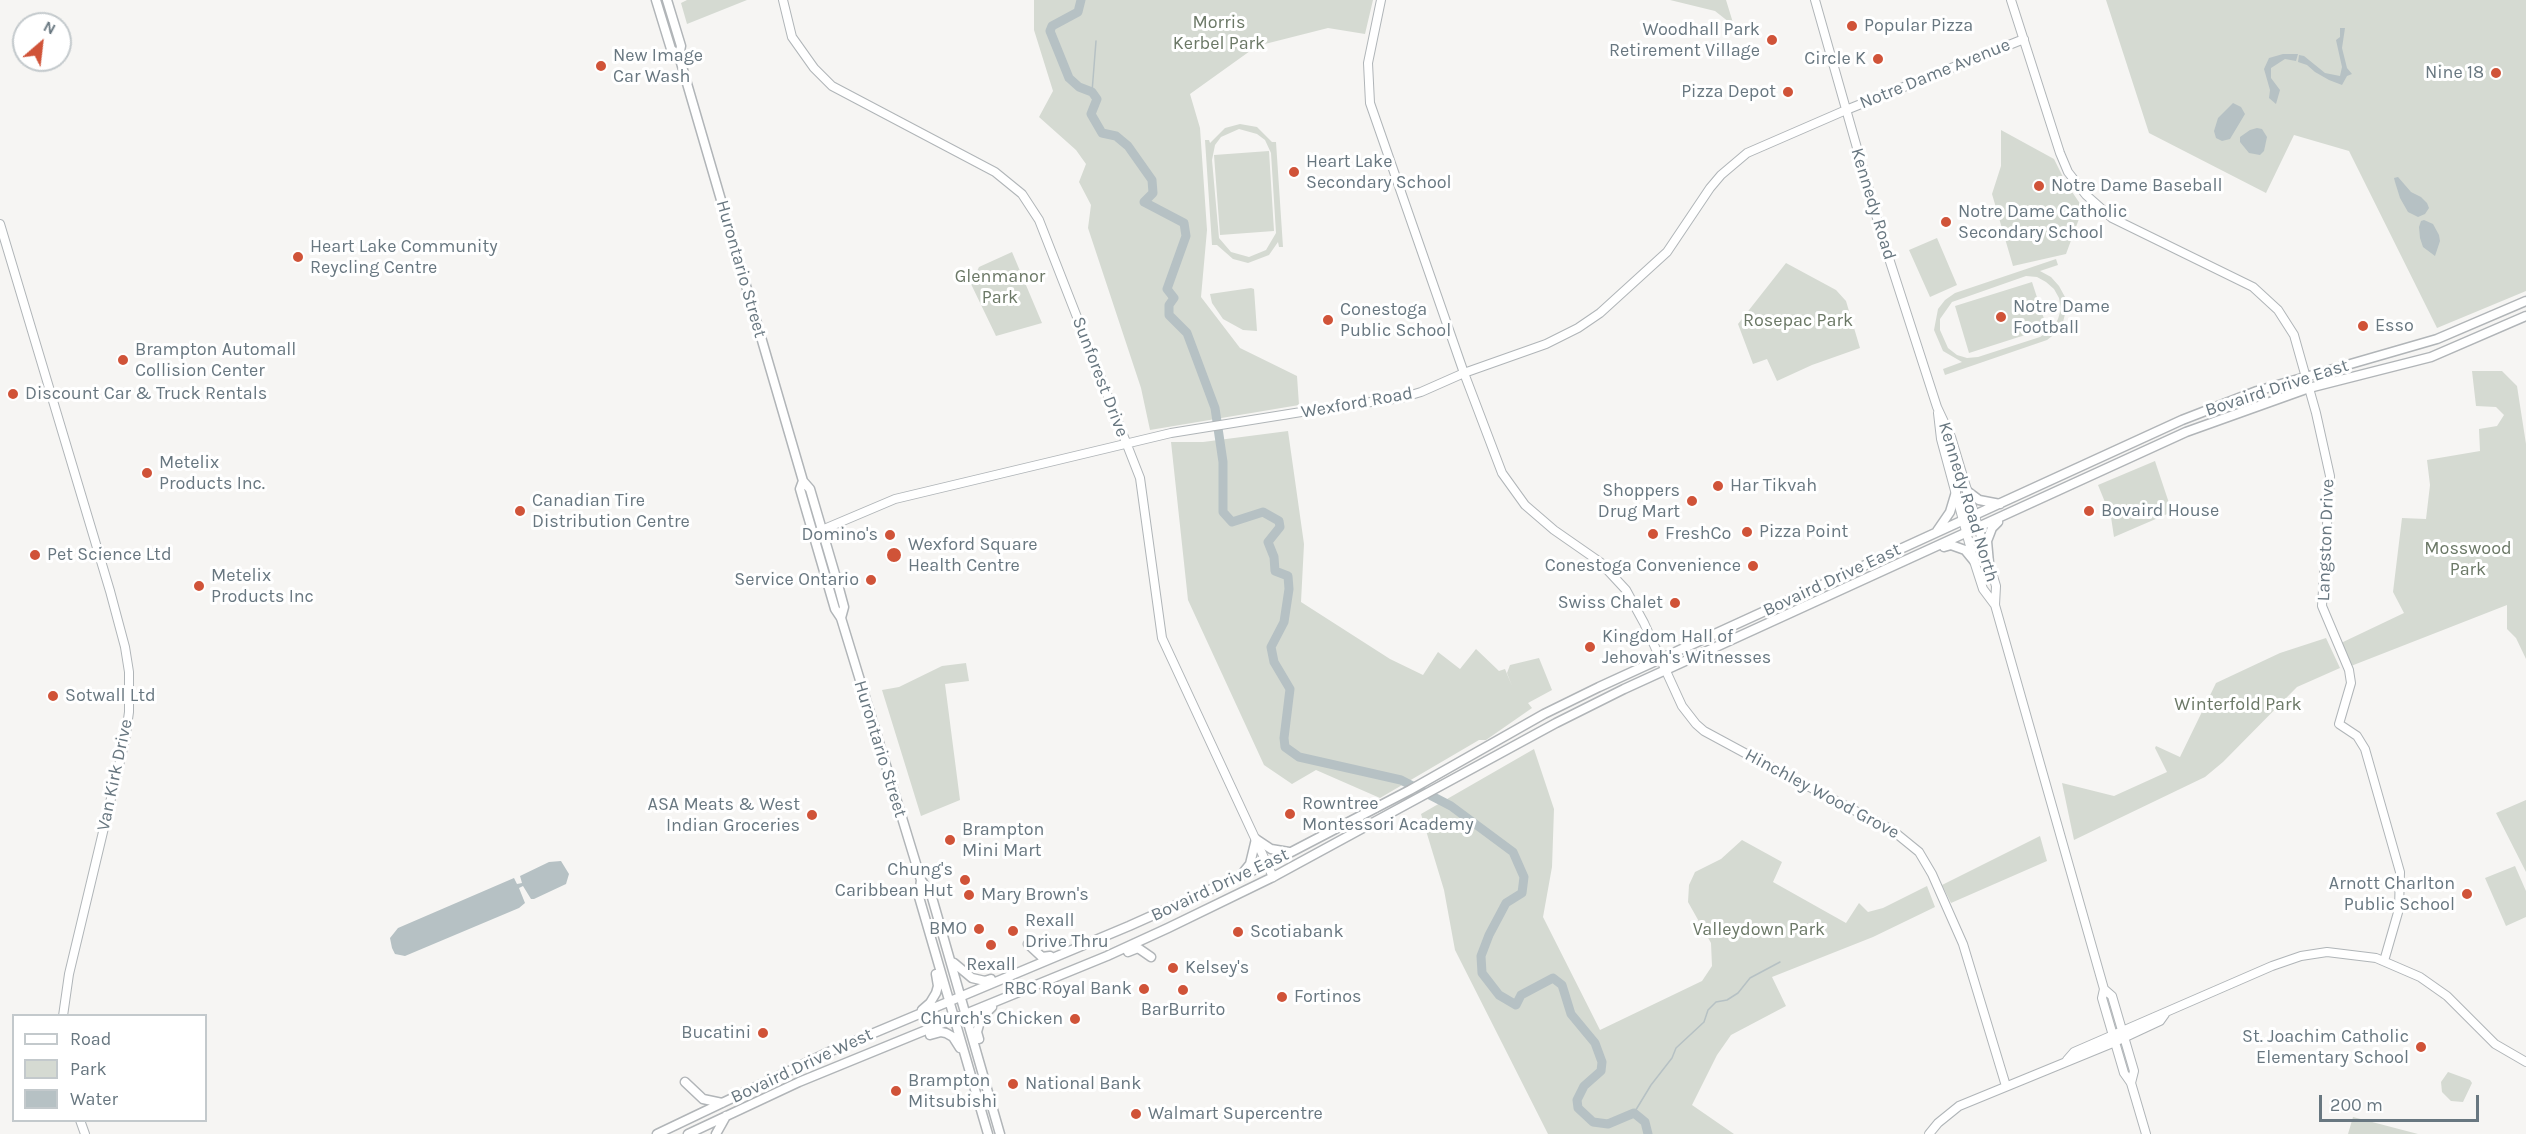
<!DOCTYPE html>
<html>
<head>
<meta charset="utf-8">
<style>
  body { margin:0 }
  #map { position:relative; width:2526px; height:1134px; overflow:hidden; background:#f6f5f3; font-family:Karla,sans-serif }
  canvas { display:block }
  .legend { position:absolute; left:12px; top:1014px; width:195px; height:108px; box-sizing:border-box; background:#fff; border:2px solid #c3c9cc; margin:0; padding:8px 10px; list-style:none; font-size:18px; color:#687780 }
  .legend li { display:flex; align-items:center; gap:12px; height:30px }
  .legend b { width:30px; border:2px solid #c3c9cc }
  .north { position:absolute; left:12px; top:12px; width:60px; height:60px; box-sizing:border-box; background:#fff; border:2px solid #c3c9cc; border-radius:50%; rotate:28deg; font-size:16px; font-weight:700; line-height:24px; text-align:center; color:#687780 }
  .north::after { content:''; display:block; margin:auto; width:21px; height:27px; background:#d05338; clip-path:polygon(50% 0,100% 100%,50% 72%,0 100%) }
  .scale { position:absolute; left:2319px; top:1095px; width:160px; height:27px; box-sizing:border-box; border:3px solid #687780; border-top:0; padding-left:8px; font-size:18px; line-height:21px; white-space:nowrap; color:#687780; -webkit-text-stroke:4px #fff; paint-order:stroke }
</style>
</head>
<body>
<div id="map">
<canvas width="2526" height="1134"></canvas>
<ul class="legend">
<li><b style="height:8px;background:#fff"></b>Road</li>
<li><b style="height:16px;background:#d5dad2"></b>Park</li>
<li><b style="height:16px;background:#b6c1c4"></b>Water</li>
</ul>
<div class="north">N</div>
<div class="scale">200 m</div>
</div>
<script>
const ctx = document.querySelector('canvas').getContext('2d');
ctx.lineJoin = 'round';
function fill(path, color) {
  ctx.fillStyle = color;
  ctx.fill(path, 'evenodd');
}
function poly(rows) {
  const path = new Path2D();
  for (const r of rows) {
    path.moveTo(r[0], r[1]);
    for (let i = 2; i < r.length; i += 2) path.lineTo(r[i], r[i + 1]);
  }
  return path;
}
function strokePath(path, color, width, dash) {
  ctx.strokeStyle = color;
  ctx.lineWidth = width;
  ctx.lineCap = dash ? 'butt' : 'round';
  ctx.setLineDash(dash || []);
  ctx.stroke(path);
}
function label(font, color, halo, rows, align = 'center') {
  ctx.font = font + ' Karla,sans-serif';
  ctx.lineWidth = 6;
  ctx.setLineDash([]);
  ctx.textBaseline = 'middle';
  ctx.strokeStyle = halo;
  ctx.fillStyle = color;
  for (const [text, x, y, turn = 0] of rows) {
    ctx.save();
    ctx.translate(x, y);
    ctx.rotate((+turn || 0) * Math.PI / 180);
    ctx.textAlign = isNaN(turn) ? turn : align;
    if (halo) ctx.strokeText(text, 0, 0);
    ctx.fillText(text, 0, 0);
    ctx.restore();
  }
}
const green = poly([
  [687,0,747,0,687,24,681,3],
  [1034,0,1373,0,1365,34,1328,28,1257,46,1190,94,1200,128,1207,230,1201,297,1240,348,1297,376,1299,405,1150,430,1141,388,1088,228,1091,205,1079,182,1086,164,1076,150,1039,117,1053,91,1034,30],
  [1670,0,1726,0,1734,26,1715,11],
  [2106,0,2526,0,2526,291,2437,328,2349,151,2294,135,2266,193,2149,133],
  [1240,124,1257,127,1272,142,1276,142,1283,247,1279,247,1278,242,1269,255,1248,263,1233,259,1217,245,1212,245,1205,140,1209,140,1210,143,1225,128],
  [1239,129,1257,134,1265,140,1271,153,1276,233,1266,250,1249,257,1231,252,1219,238,1212,160,1215,145,1221,137],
  [2001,130,2054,159,2066,183,2083,208,2066,254,2013,266,1992,194,2001,166],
  [1269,151,1274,231,1220,235,1214,155],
  [1937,238,1957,285,1930,297,1909,250],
  [1012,252,1042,323,996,336,971,284,979,267],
  [2056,259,2058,265,2040,271,2051,277,2059,286,2065,297,2066,310,2063,322,2056,333,2047,340,1945,375,1943,369,1962,362,1943,351,1934,330,1938,309,1945,300,1955,293],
  [2026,276,2037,277,2046,282,2054,289,2059,298,2061,309,2058,319,2053,328,2040,337,1978,357,1967,358,1957,355,1948,348,1940,330,1940,319,1952,302],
  [1786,263,1836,290,1846,301,1860,348,1812,365,1777,381,1767,359,1753,364,1738,324],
  [2032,282,2047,328,1969,353,1955,306],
  [1251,288,1254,289,1257,331,1243,330,1223,319,1212,303,1210,294],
  [2472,371,2502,371,2517,386,2526,444,2526,659,2516,638,2507,629,2507,605,2351,666,2341,643,2404,613,2393,592,2402,518,2426,519,2430,485,2427,460,2480,451,2479,429,2497,426,2504,415,2496,407,2476,406],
  [1288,431,1304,544,1301,602,1390,659,1423,675,1438,652,1460,669,1476,649,1499,671,1505,669,1512,686,1507,673,1510,665,1539,658,1552,690,1528,703,1532,708,1486,740,1479,740,1380,798,1316,770,1292,784,1264,765,1188,600,1171,442,1203,442],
  [2155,461,2172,512,2114,537,2111,517,2098,485],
  [2326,638,2340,668,2297,687,2223,762,2205,777,2074,840,2062,783,2114,796,2167,772,2155,748,2156,746,2180,757,2216,683,2280,653],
  [966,663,969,681,945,684,960,800,921,816,882,690,899,687,942,666],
  [1534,749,1554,809,1552,867,1543,917,1600,1030,1702,981,1712,966,1711,943,1688,902,1689,885,1695,872,1721,859,1742,840,1782,862,1773,882,1846,923,1859,903,1868,912,1883,908,1927,886,1935,907,1873,937,1772,977,1786,1006,1731,1035,1717,1055,1692,1105,1734,1134,1548,1134,1455,950,1444,890,1421,814],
  [2526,800,2526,872,2496,813],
  [2040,836,2047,861,1951,903,1942,885],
  [2515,866,2526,891,2526,917,2506,926,2485,878],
  [2448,1072,2470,1080,2472,1083,2463,1102,2451,1101,2442,1092,2441,1082],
  [2353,1117,2418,1134,2348,1134]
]);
const water = poly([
  [2340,28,2345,28,2342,48,2347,68,2352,74,2347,76,2342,85,2329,80,2315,72,2307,65,2298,62,2299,55,2304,56,2325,73,2340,76,2342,67,2336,40,2340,37],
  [2283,54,2298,54,2296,61,2285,59,2271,68,2271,78,2280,90,2276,104,2269,98,2270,90,2264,69,2269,58],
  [2233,103,2241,107,2245,114,2230,139,2222,141,2216,138,2214,131,2218,118],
  [2257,128,2262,129,2267,137,2264,151,2260,155,2249,153,2240,142,2240,137,2250,130],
  [2398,177,2411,192,2421,197,2427,203,2429,208,2425,214,2418,217,2408,212,2400,198,2395,182,2394,178],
  [2424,220,2433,224,2439,235,2440,241,2435,256,2423,247,2420,238,2419,227,2421,221],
  [561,861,569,874,566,884,534,899,531,899,523,886,519,888,525,903,519,908,405,956,395,954,392,948,390,938,398,928,514,878,517,884,522,883,520,876,549,862]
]);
const stream = poly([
  [1092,92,1096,41],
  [1634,1113,1651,1085,1672,1058,1676,1048,1704,1022,1708,1010,1716,1002,1727,1000,1738,993,1750,978,1780,962]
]);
const river = poly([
  [1081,0,1078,12,1052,26,1050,31,1069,78,1079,87,1092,92,1097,99,1091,114,1102,133,1116,136,1128,146,1152,180,1153,193,1144,202,1184,223,1186,236,1167,289,1174,298,1169,305,1169,315,1187,333,1215,408,1223,462,1223,512,1232,522,1263,512,1279,521,1280,527,1268,542,1274,557,1275,571,1288,576,1289,589,1284,622,1271,647,1274,662,1290,689,1284,738,1285,747,1299,757,1401,780,1451,806,1513,852,1524,877,1522,893,1506,903,1489,935,1481,956,1482,973,1499,995,1516,1005,1521,995,1553,978,1562,985,1571,1014,1595,1043,1602,1062,1601,1071,1584,1086,1577,1100,1578,1108,1593,1122,1608,1124,1634,1113,1645,1122,1648,1134]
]);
const secondary = poly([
  [783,0,792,37,814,68,832,86,995,172,1022,194,1039,220,1140,478,1162,638,1273,877],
  [1381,0,1368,63,1370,103,1464,373,1502,473,1525,505,1554,530,1600,562,1626,590,1644,623,1682,706,1696,724,1704,731,1754,758,1892,830,1919,852,1932,874,1963,944,2006,1086],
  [1815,0,1884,243,1937,407,1951,437,1989,563,1996,586,1995,605,2104,989,2102,998,2124,1073,2131,1083,2146,1134],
  [2011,0,2060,153,2068,172,2086,195,2112,218,2253,287,2278,310,2294,335,2316,413,2330,476,2322,606,2349,670,2351,683,2339,724,2357,736,2365,749,2400,872,2399,909,2384,961],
  [0,224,110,591,125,647,129,672,129,712,125,740,69,974,63,1016],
  [1938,413,1941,439,1974,561,1983,589,1995,605],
  [817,532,895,499,1171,433,1326,408,1401,398,1421,392,1464,373,1546,344,1578,328,1600,313,1667,252,1710,188,1721,175,1747,153,1846,110,2024,39],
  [2104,989,2112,996,2134,1071,2131,1083],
  [2067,1060,2074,1052,2272,966,2301,956,2327,952,2376,958,2420,977,2447,996,2495,1044,2526,1062],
  [80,1120,85,1134],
  [1929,1134,1938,1123,1959,1106,2115,1042,2160,1021,2165,1014]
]);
const primary = poly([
  [656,0,671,49,679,56],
  [667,0,681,46,679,56,803,481,810,489,837,581,844,607,841,618],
  [803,481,800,489,835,609,841,618,921,880,931,894,1000,1134],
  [1967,491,1979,500,2000,504],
  [1937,531,1950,512,1956,492],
  [1944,547,1951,545,1965,550,1974,561],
  [1989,563,1987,541,1992,528,1998,522],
  [1256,839,1271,849,1289,852],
  [1242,874,1250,864,1256,839],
  [921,880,919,897,988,1134],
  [1028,944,1042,957,1050,956],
  [1128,952,1138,948,1151,957],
  [954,963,972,978,985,981,991,979],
  [922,1010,930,1003,936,993,938,986,936,974],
  [930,1035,941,1032,946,1033,953,1037,960,1048],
  [979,1039,977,1032,981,1018,992,1007],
  [685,1082,703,1099,722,1103],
  [657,1134,831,1051,1129,926,1274,861,1410,790,1544,714,1599,687,2182,420,2257,391,2437,339,2526,301],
  [688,1134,799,1082,1107,956,1168,928,1273,877,1556,723,1624,689,2186,432,2309,388,2431,357,2526,316],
  [716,1134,726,1116]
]);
const markers = [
  [1852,26,6,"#d05338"],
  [1772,40,6,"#d05338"],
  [1878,59,6,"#d05338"],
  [601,66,6,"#d05338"],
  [2496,73,6,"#d05338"],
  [1788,92,6,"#d05338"],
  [1294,172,6,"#d05338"],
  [2039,186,6,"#d05338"],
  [1946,222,6,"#d05338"],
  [298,257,6,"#d05338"],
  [2001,317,6,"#d05338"],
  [1328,320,6,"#d05338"],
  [2363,326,6,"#d05338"],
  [123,360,6,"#d05338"],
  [13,394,6,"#d05338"],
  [147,473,6,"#d05338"],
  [1718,486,6,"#d05338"],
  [1692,501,6,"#d05338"],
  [520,511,6,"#d05338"],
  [2089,511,6,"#d05338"],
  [1747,532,6,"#d05338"],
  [1653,534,6,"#d05338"],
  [890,535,6,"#d05338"],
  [35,555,6,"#d05338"],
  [894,555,8,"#d05338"],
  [1753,566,6,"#d05338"],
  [871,580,6,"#d05338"],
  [199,586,6,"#d05338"],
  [1675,603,6,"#d05338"],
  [1590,647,6,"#d05338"],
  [53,696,6,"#d05338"],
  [1290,814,6,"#d05338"],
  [812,815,6,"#d05338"],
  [950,840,6,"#d05338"],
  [965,880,6,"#d05338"],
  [2467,894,6,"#d05338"],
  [969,895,6,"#d05338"],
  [979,929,6,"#d05338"],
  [1013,931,6,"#d05338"],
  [1238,932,6,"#d05338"],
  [991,945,6,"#d05338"],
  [1173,968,6,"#d05338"],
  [1144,989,6,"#d05338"],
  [1183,990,6,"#d05338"],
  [1282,997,6,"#d05338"],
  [1075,1019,6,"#d05338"],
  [763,1033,6,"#d05338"],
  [2421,1047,6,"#d05338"],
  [1013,1084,6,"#d05338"],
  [896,1091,6,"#d05338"],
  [1136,1114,6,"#d05338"]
];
const parkNames = [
  ["Morris",1219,23],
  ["Kerbel Park",1219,44],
  ["Glenmanor",1000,277],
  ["Park",1000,298],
  ["Rosepac Park",1798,321],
  ["Mosswood",2468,549],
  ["Park",2468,570],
  ["Winterfold Park",2238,705],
  ["Valleydown Park",1759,930]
];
const poiNames = [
  ["Popular Pizza",1864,26],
  ["Woodhall Park",1760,30,"right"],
  ["Retirement Village",1760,51,"right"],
  ["New Image",613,56],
  ["Car Wash",613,77],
  ["Circle K",1866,59,"right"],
  ["Nine 18",2484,73,"right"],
  ["Pizza Depot",1776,92,"right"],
  ["Heart Lake",1306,162],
  ["Secondary School",1306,183],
  ["Notre Dame Baseball",2051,186],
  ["Notre Dame Catholic",1958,212],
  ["Secondary School",1958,233],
  ["Heart Lake Community",310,247],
  ["Reycling Centre",310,268],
  ["Notre Dame",2013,307],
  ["Football",2013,328],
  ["Conestoga",1340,310],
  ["Public School",1340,331],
  ["Esso",2375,326],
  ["Brampton Automall",135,350],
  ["Collision Center",135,371],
  ["Discount Car & Truck Rentals",25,394],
  ["Metelix",159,463],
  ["Products Inc.",159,484],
  ["Har Tikvah",1730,486],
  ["Shoppers",1680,491,"right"],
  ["Drug Mart",1680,512,"right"],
  ["Canadian Tire",532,501],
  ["Distribution Centre",532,522],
  ["Bovaird House",2101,511],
  ["Pizza Point",1759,532],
  ["FreshCo",1665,534],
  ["Domino's",878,535,"right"],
  ["Wexford Square",908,545],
  ["Health Centre",908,566],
  ["Pet Science Ltd",47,555],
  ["Conestoga Convenience",1741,566,"right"],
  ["Metelix",211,576],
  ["Products Inc",211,597],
  ["Service Ontario",859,580,"right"],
  ["Swiss Chalet",1663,603,"right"],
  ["Kingdom Hall of",1602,637],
  ["Jehovah's Witnesses",1602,658],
  ["Sotwall Ltd",65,696],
  ["Rowntree",1302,804],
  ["Montessori Academy",1302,825],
  ["ASA Meats & West",800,805,"right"],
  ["Indian Groceries",800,826,"right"],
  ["Brampton",962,830],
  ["Mini Mart",962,851],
  ["Chung's",953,870,"right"],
  ["Caribbean Hut",953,891,"right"],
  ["Arnott Charlton",2455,884,"right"],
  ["Public School",2455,905,"right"],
  ["Mary Brown's",981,895],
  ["Rexall",1025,921],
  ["Drive Thru",1025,942],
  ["BMO",967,929,"right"],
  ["Scotiabank",1250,932],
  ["Rexall",991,965,"center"],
  ["Kelsey's",1185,968],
  ["RBC Royal Bank",1132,989,"right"],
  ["Fortinos",1294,997],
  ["BarBurrito",1183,1010,"center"],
  ["Church's Chicken",1063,1019,"right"],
  ["Bucatini",751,1033,"right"],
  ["St. Joachim Catholic",2409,1037,"right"],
  ["Elementary School",2409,1058,"right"],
  ["Brampton",908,1081],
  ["Mitsubishi",908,1102],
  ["National Bank",1025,1084],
  ["Walmart Supercentre",1148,1114]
];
const streetNames = [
  ["Notre Dame Avenue",1935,74,-22],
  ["Kennedy Road",1873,204,73],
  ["Hurontario Street",741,269,74],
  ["Sunforest Drive",1100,377,69],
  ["Bovaird Drive East",2277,388,-18],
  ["Wexford Road",1357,403,-10],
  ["Kennedy Road North",1968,502,73],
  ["Langston Drive",2326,540,-88],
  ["Bovaird Drive East",1832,580,-25],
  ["Hurontario Street",880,749,73],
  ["Van Kirk Drive",115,775,-78],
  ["Hinchley Wood Grove",1822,794,28],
  ["Bovaird Drive East",1220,885,-25],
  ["Bovaird Drive West",802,1066,-25]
];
fill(green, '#d5dad2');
fill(water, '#b6c1c4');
strokePath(stream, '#b6c1c4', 1.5);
strokePath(river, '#b6c1c4', 9);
strokePath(secondary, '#b0b5b8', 10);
strokePath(primary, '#b1b5b8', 11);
strokePath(secondary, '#fff', 8);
strokePath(primary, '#fff', 8);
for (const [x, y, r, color] of markers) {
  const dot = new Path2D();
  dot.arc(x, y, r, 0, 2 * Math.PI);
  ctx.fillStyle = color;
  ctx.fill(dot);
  strokePath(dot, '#fff', 2);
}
label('18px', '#6b7866', '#fff', parkNames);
label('18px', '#687780', '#fff', poiNames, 'left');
label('18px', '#687780', '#fff', streetNames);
</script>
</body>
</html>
